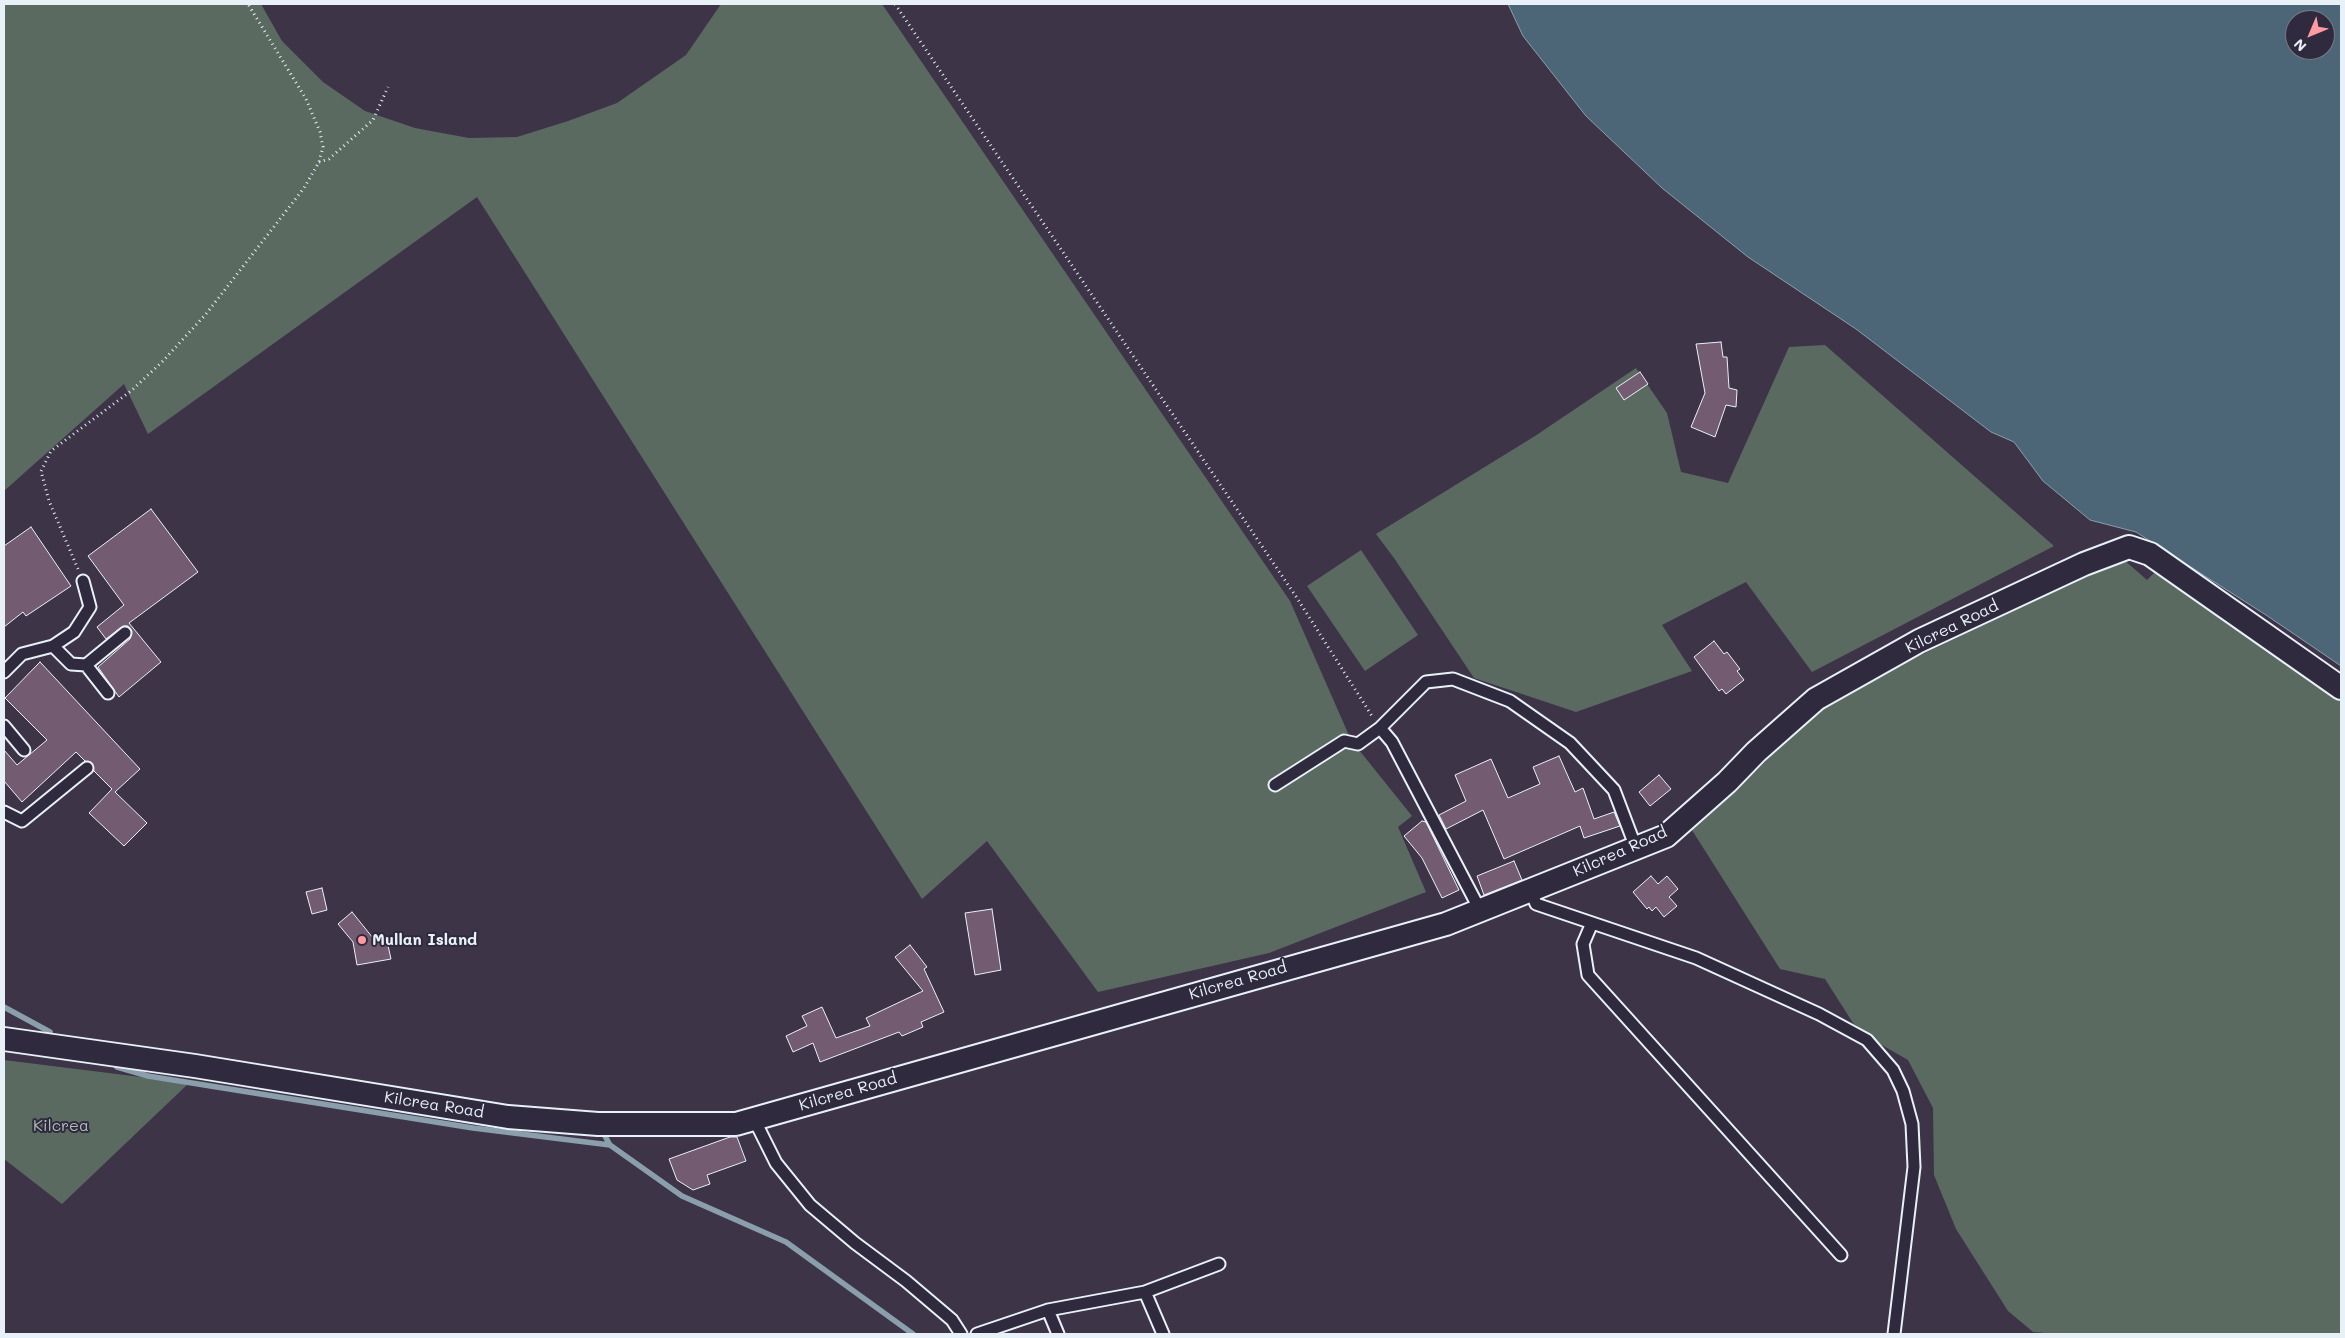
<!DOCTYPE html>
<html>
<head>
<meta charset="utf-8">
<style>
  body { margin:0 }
  #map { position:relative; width:2345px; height:1338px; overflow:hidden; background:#3d3448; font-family:Mali,sans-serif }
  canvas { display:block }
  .frame { position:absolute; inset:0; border:5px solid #e8f1f8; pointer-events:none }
  .north { position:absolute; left:2285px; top:10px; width:50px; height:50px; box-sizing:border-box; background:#2f2a3d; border:1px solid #797a88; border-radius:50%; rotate:225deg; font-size:14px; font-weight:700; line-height:20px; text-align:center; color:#e8f1f8 }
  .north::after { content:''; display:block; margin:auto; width:18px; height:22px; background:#ff9aa2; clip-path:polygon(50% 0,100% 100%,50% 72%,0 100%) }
</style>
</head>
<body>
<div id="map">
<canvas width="2345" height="1338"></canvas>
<div class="frame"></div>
<div class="north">N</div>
</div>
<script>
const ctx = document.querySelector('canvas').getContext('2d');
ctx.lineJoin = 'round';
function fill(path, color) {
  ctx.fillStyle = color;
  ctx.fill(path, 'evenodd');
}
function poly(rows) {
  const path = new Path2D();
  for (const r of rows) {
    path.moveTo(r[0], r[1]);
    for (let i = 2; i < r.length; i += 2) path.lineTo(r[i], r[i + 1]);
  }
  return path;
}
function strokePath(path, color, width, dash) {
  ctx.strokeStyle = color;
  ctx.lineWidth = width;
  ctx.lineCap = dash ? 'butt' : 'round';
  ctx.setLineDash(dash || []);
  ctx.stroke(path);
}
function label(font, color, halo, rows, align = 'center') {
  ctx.font = font + ' Mali,sans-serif';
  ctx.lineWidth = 4;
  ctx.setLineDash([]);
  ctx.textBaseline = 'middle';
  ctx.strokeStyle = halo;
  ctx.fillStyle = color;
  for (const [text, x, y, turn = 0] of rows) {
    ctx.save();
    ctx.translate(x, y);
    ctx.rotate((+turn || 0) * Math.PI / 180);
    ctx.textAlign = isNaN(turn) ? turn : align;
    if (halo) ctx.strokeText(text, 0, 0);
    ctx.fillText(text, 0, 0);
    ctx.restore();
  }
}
const green = poly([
  [4,4,261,4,282,41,323,82,365,111,415,128,469,138,517,137,568,121,617,103,686,55,721,4,882,4,1290,601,1351,740,1412,816,1398,827,1426,892,1269,953,1098,992,987,841,922,899,477,197,148,434,124,384,4,491],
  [1825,345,2054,546,1812,672,1746,582,1662,625,1692,671,1576,712,1474,678,1394,558,1376,534,1535,436,1636,368,1667,413,1681,472,1728,483,1789,347],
  [1361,550,1418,635,1365,671,1307,586],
  [2123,559,2147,580,2159,568,2341,694,2341,1334,2058,1334,2033,1332,2008,1311,1956,1229,1934,1175,1933,1108,1908,1060,1873,1040,1853,1023,1825,979,1780,969,1690,827,1735,791,1807,721,1851,688],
  [4,1060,189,1083,62,1204,4,1159]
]);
const water = poly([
  [1508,4,2341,4,2341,666,2266,615,2136,532,2090,520,2043,481,2014,442,1991,432,1856,329,1748,257,1662,188,1586,116,1523,36,1508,4],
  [2295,20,2325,20,2325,50,2295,50,2295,20]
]);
const stream = poly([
  [4,1007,50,1032],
  [117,1067,148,1076,473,1128,610,1145],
  [601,1129,610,1145,682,1196,786,1242,913,1334]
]);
const building = poly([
  [1721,342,1723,357,1727,357,1729,388,1737,390,1736,407,1726,405,1715,437,1691,427,1705,393,1696,344,1721,342],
  [1640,372,1648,384,1624,400,1616,388,1640,372],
  [151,509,198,572,129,623,161,662,119,697,98,667,130,639,132,631,128,626,123,626,106,639,97,627,124,605,88,556,151,509],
  [31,527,71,586,26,616,23,612,4,627,4,546,31,527],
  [1714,641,1724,654,1727,652,1740,669,1737,671,1744,680,1726,694,1722,689,1719,691,1694,657,1714,641],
  [40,662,140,769,115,792,147,823,124,846,89,813,112,789,94,771,92,763,85,761,76,752,22,802,4,781,4,750,17,765,47,740,5,698,40,662],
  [1559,756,1575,792,1583,788,1594,819,1614,812,1620,826,1584,838,1580,826,1504,859,1483,810,1446,829,1439,815,1466,801,1455,775,1491,759,1508,798,1540,784,1533,767,1559,756],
  [1659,775,1671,789,1650,806,1639,792,1659,775],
  [1422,821,1426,822,1459,890,1442,898,1422,858,1404,836,1422,821],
  [1514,861,1522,880,1484,895,1477,876,1514,861],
  [1651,876,1658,884,1667,876,1678,889,1669,897,1677,906,1664,917,1656,907,1652,911,1649,907,1647,909,1633,892,1651,876],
  [322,888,327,910,312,914,306,892,322,888],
  [992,909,1001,970,975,975,965,913,992,909],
  [352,912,377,943,387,941,391,959,357,965,353,942,338,924,352,912],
  [910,945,927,967,924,969,944,1012,921,1022,923,1027,902,1036,899,1032,820,1062,813,1043,793,1052,786,1036,807,1026,802,1016,822,1007,836,1038,870,1026,866,1018,923,991,895,957,910,945],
  [730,1137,737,1137,746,1161,707,1175,710,1184,693,1190,677,1180,669,1159,730,1137]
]);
const path = poly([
  [895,4,1297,598,1372,716],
  [319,162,329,159,373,120,388,87],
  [78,569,49,501,41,471,51,451,131,391,163,361,206,314,304,188,319,162,323,147,320,132,306,99,248,4]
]);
const service = poly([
  [53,646,71,664,86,665],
  [4,672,22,654,53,646,74,632,90,607,83,581],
  [108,693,86,665,125,633],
  [4,726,24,750],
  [1275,785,1344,741,1358,744,1380,728],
  [4,812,22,821,87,768],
  [1530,889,1536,904,1696,958,1819,1014,1867,1040,1893,1070,1903,1091,1912,1124,1914,1167,1894,1334],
  [1480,910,1392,742,1380,728,1426,682,1453,679,1510,701,1570,743,1614,790,1636,848],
  [1592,923,1583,944,1588,975,1841,1255],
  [754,1119,776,1163,810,1205,855,1243,906,1281,952,1320,961,1334],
  [1145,1292,1163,1334],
  [1048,1310,1058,1334],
  [977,1334,1048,1310,1145,1292,1219,1264]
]);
const minor = poly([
  [4,1039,195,1066,508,1117,598,1124,736,1124,1446,924,1666,836,1727,782,1756,752,1816,699,1919,641,2084,564,2129,547,2150,554,2341,688]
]);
const markers = [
  [362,940,5,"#ff9aa2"]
];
const streetNames = [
  ["Kilcrea Road",1952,627,-26],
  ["Kilcrea Road",1620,852,-24],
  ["Kilcrea Road",1238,981,-16],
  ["Kilcrea Road",848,1092,-16],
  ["Kilcrea Road",434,1105,9]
];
const poiNames = [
  ["Mullan Island",372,940]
];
const parkNames = [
  ["Kilcrea",61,1126]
];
fill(green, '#5b6a61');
fill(water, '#4d6677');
strokePath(water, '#8b9eab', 1);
strokePath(stream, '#8b9eab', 5.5);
fill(building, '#735c72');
strokePath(building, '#e8f1f8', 1);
strokePath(service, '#e8f1f8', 15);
strokePath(minor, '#e8f1f8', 26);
strokePath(path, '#e8f1f8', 3, [1, 4]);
strokePath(service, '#2f2a3d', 11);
strokePath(minor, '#2f2a3d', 22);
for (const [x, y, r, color] of markers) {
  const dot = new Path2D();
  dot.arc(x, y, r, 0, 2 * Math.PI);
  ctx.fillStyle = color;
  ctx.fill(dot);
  strokePath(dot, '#2f2a3d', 2);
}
label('16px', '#e8f1f8', '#2f2a3d', streetNames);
label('bold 16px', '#e8f1f8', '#2f2a3d', poiNames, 'left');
label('16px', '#b0bbbc', '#2f2a3d', parkNames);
</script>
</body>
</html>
